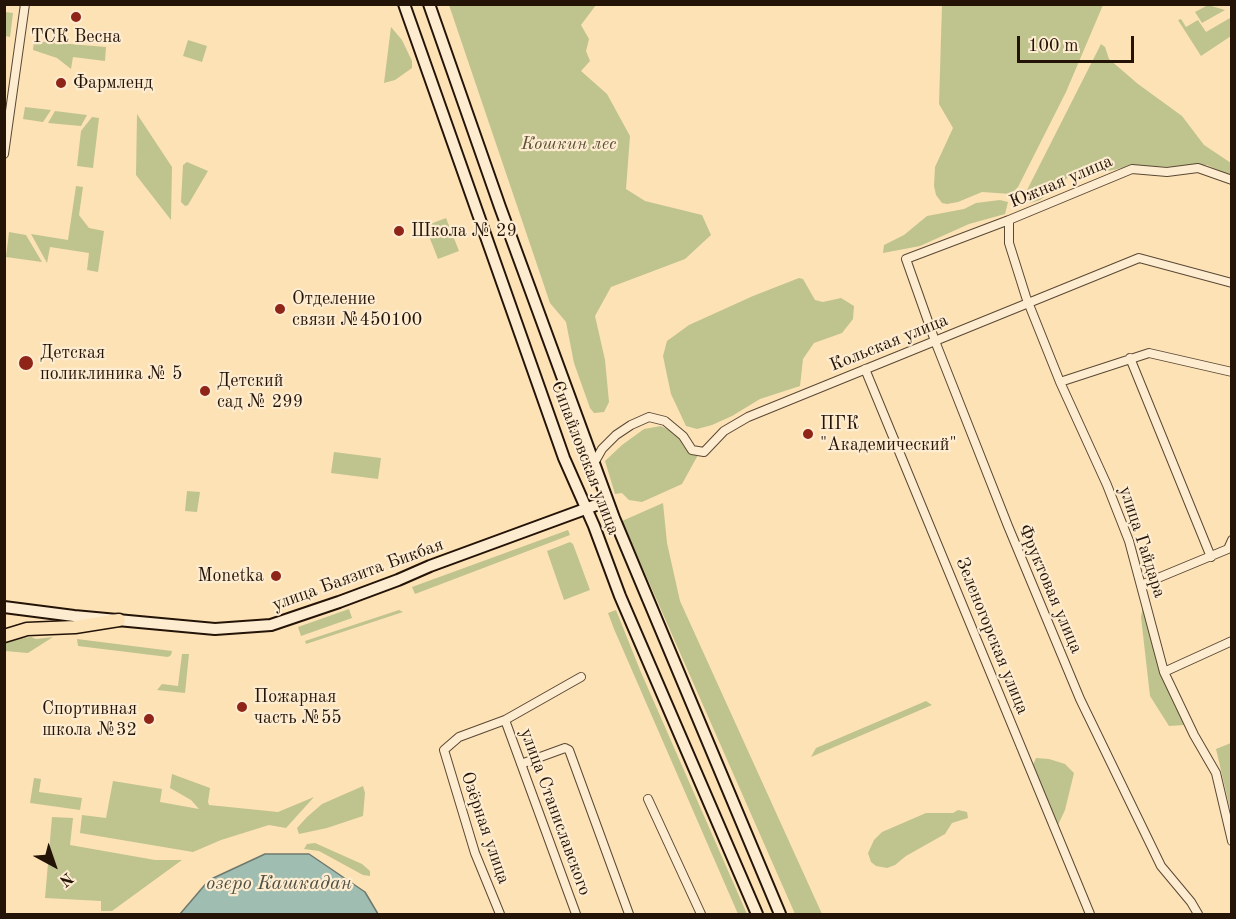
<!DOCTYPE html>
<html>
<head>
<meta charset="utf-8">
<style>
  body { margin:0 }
  #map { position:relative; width:1236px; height:919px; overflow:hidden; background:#fde2b6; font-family:"Old Standard TT",serif }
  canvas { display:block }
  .frame { position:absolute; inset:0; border:6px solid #241408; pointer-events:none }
  .north { position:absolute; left:24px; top:835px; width:60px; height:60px; -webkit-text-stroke:4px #feecd0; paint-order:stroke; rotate:140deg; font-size:16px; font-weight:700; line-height:24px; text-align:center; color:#241408 }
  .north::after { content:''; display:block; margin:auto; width:21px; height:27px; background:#241408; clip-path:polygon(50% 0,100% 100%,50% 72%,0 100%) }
  .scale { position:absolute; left:1017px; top:36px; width:117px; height:27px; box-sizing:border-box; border:3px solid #241408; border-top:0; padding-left:8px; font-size:18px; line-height:21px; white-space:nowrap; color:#241408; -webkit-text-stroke:4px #feecd0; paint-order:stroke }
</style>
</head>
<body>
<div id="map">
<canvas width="1236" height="919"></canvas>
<div class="frame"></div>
<div class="north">N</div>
<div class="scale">100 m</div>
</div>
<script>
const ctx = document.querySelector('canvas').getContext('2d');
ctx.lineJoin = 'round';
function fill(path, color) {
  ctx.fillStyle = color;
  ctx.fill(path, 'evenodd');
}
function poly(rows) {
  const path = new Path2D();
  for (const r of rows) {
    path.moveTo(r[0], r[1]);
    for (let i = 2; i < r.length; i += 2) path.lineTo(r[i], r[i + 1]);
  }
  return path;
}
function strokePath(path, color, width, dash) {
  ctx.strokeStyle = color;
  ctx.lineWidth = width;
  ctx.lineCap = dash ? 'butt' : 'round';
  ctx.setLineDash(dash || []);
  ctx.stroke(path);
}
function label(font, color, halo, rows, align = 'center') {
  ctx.font = font + ' "Old Standard TT",serif';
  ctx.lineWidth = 4.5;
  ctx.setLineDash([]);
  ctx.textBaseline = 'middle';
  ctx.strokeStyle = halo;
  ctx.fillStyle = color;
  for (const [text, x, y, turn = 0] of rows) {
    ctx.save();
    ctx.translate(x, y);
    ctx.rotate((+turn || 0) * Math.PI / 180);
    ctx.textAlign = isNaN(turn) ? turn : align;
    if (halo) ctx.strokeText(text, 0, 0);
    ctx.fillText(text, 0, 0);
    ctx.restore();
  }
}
const green = poly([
  [449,5,596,5,581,25,589,39,586,51,590,61,581,71,607,94,630,136,626,189,645,201,702,215,711,235,685,259,611,287,595,316,605,360,609,402,604,412,594,413,590,408,574,363,566,322,550,303],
  [942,5,1103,5,1066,92,1018,187,1011,194,982,192,958,202,947,204,942,203,936,195,934,186,935,167,953,128,939,104],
  [1208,5,1225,10,1202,23,1195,12],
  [5,12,13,13,10,37,5,36],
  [1230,18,1231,36,1201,56,1178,20,1181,19,1186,27,1198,20,1206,32],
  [391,27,402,40,412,61,412,68,395,80,384,83],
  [188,40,207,46,202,62,183,56],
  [34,41,106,47,105,61,73,57,71,69,57,58,33,50],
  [1101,44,1105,47,1109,59,1138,84,1182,116,1204,145,1231,163,1231,176,1207,165,1174,167,1132,166,1103,172,1087,168,1071,175,1040,200,1030,203,1024,196],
  [25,107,51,110,43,122,23,119],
  [55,111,87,115,81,126,48,123],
  [137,114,172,167,171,220,136,175],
  [92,117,99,118,93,168,77,166,81,131],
  [187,162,208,171,188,205,185,206,181,202,183,165],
  [76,186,83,187,79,215,89,228,104,231,98,272,87,270,89,253,50,247,47,263,31,234,68,240],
  [1000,200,1008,202,1005,214,969,224,920,246,883,253,884,245,904,235,927,216,964,209,976,203],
  [446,218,459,251,438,259,425,226],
  [9,232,26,235,42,262,6,257],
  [799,278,803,279,815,300,823,302,841,298,854,306,853,319,842,333,814,343,803,359,800,386,760,399,732,416,712,425,697,429,686,426,671,394,668,380,663,356,667,341,689,325,753,296],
  [661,426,677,434,692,454,698,455,682,484,642,502,629,500,622,493,615,494,605,461,622,445,644,429],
  [334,452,381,458,378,479,331,473],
  [187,491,200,492,197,512,185,511],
  [663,503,667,543,680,601,822,914,795,914,622,521],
  [568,530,570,535,415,594,412,587],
  [570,542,573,544,590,590,564,600,547,551],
  [1143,605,1185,725,1169,726,1150,696,1141,617],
  [349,609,352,618,301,636,298,627],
  [399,610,403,612,306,644,305,641],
  [616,610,640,670,747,914,738,914,614,629,608,613],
  [31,637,36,639,53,637,28,653,5,651,4,640],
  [77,639,172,651,171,655,168,657,78,646],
  [182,654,189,654,185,693,157,690,162,684,178,686],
  [926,701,932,705,811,757,816,748],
  [1231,743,1231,813,1216,749],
  [1036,758,1049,759,1065,764,1074,773,1065,810,1058,825,1032,767],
  [172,774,210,788,208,802,209,805,278,812,314,797,286,828,269,825,221,840,193,852,80,833,82,815,106,818,113,781,162,789,160,802,199,809,191,800,170,788],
  [34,778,41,779,39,792,82,798,80,810,30,803],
  [363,786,365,793,363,816,327,828,299,834,297,828,307,817,322,804],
  [958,810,967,812,968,818,952,823,945,834,906,856,895,865,887,868,876,866,871,862,868,853,874,840,882,832,926,813,953,813],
  [52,817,73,818,70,845,155,860,182,860,112,911,101,911,101,901,45,898],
  [315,843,362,864,370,871,370,876,363,875,319,851,304,849,307,844]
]);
const water = poly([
  [265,854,309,854,365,892,378,914,180,914,209,880,265,854]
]);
const minor = poly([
  [4,154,25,4],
  [1009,220,1009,243,1026,297,1060,382,1107,485,1129,541,1164,672,1194,735,1216,773,1232,841],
  [1130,358,1211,557],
  [865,369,1090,914],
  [1060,382,1149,353,1232,372],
  [593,465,602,449,616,435,631,425,649,417,665,421,683,436,692,450,704,452,724,431,748,417,1139,258,1232,283],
  [1141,585,1228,549,1232,540],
  [1164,672,1232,641],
  [505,720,576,914],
  [521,764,565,748,569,750,629,914],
  [648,799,701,914],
  [500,914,475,853,444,750,459,737,505,720,581,677],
  [1198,914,1191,902,1161,866,1080,699,1008,526,935,341,906,259,1009,220,1132,169,1167,172,1198,168,1232,180]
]);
const secondary = poly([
  [404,4,564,458,594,526,620,596,757,914],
  [429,4,500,207,614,518,780,914],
  [4,607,74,616,215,629,271,625,339,602,398,580,430,566,607,501]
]);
const primary = poly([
  [4,636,27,629,75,627,119,620]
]);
const markers = [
  [76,17,6,"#8f2418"],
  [61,83,6,"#8f2418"],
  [399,231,6,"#8f2418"],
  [280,309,6,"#8f2418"],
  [26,363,8,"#8f2418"],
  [205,391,6,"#8f2418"],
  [808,434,6,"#8f2418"],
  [276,576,6,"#8f2418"],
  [242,707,6,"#8f2418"],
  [149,719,6,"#8f2418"]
];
const poiNames = [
  ["ТСК Весна",76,37,"center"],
  ["Фармленд",73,83],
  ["Школа № 29",411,231],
  ["Отделение",292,299],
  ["связи №450100",292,320],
  ["Детская",40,353],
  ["поликлиника № 5",40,374],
  ["Детский",217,381],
  ["сад № 299",217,402],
  ["ПГК",820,424],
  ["\"Академический\"",820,445],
  ["Monetka",264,576,"right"],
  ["Пожарная",254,697],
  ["часть №55",254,718],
  ["Спортивная",137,709,"right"],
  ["школа №32",137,730,"right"]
];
const parkNames = [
  ["Кошкин лес",569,144]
];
const streetNames = [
  ["Южная улица",1061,182,-23],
  ["Кольская улица",889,343,-22],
  ["Сипайловская улица",585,458,69],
  ["улица Гайдара",1142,542,72],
  ["улица Баязита Бикбая",358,575,-20],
  ["Фруктовая улица",1050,589,67],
  ["Зеленогорская улица",992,636,68],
  ["улица Станиславского",555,812,70],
  ["Озёрная улица",485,828,71]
];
const waterNames = [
  ["озеро Кашкадан",279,884]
];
fill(green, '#bfc38e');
fill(water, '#9fbdb1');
strokePath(water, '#6e796d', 1.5);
strokePath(minor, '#5a4834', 10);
strokePath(secondary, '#241408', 14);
strokePath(primary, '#241408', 15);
strokePath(minor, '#feecd0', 8);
strokePath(secondary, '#feecd0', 10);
strokePath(primary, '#fde2b6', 12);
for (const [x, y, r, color] of markers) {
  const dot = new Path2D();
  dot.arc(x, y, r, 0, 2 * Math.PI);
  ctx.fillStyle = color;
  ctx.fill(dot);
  strokePath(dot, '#feecd0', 2);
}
label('18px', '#241408', '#feecd0', poiNames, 'left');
label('italic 18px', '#5a5137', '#feecd0', parkNames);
label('18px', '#241408', '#feecd0', streetNames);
label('italic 20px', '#4f4f43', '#feecd0', waterNames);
</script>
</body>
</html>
